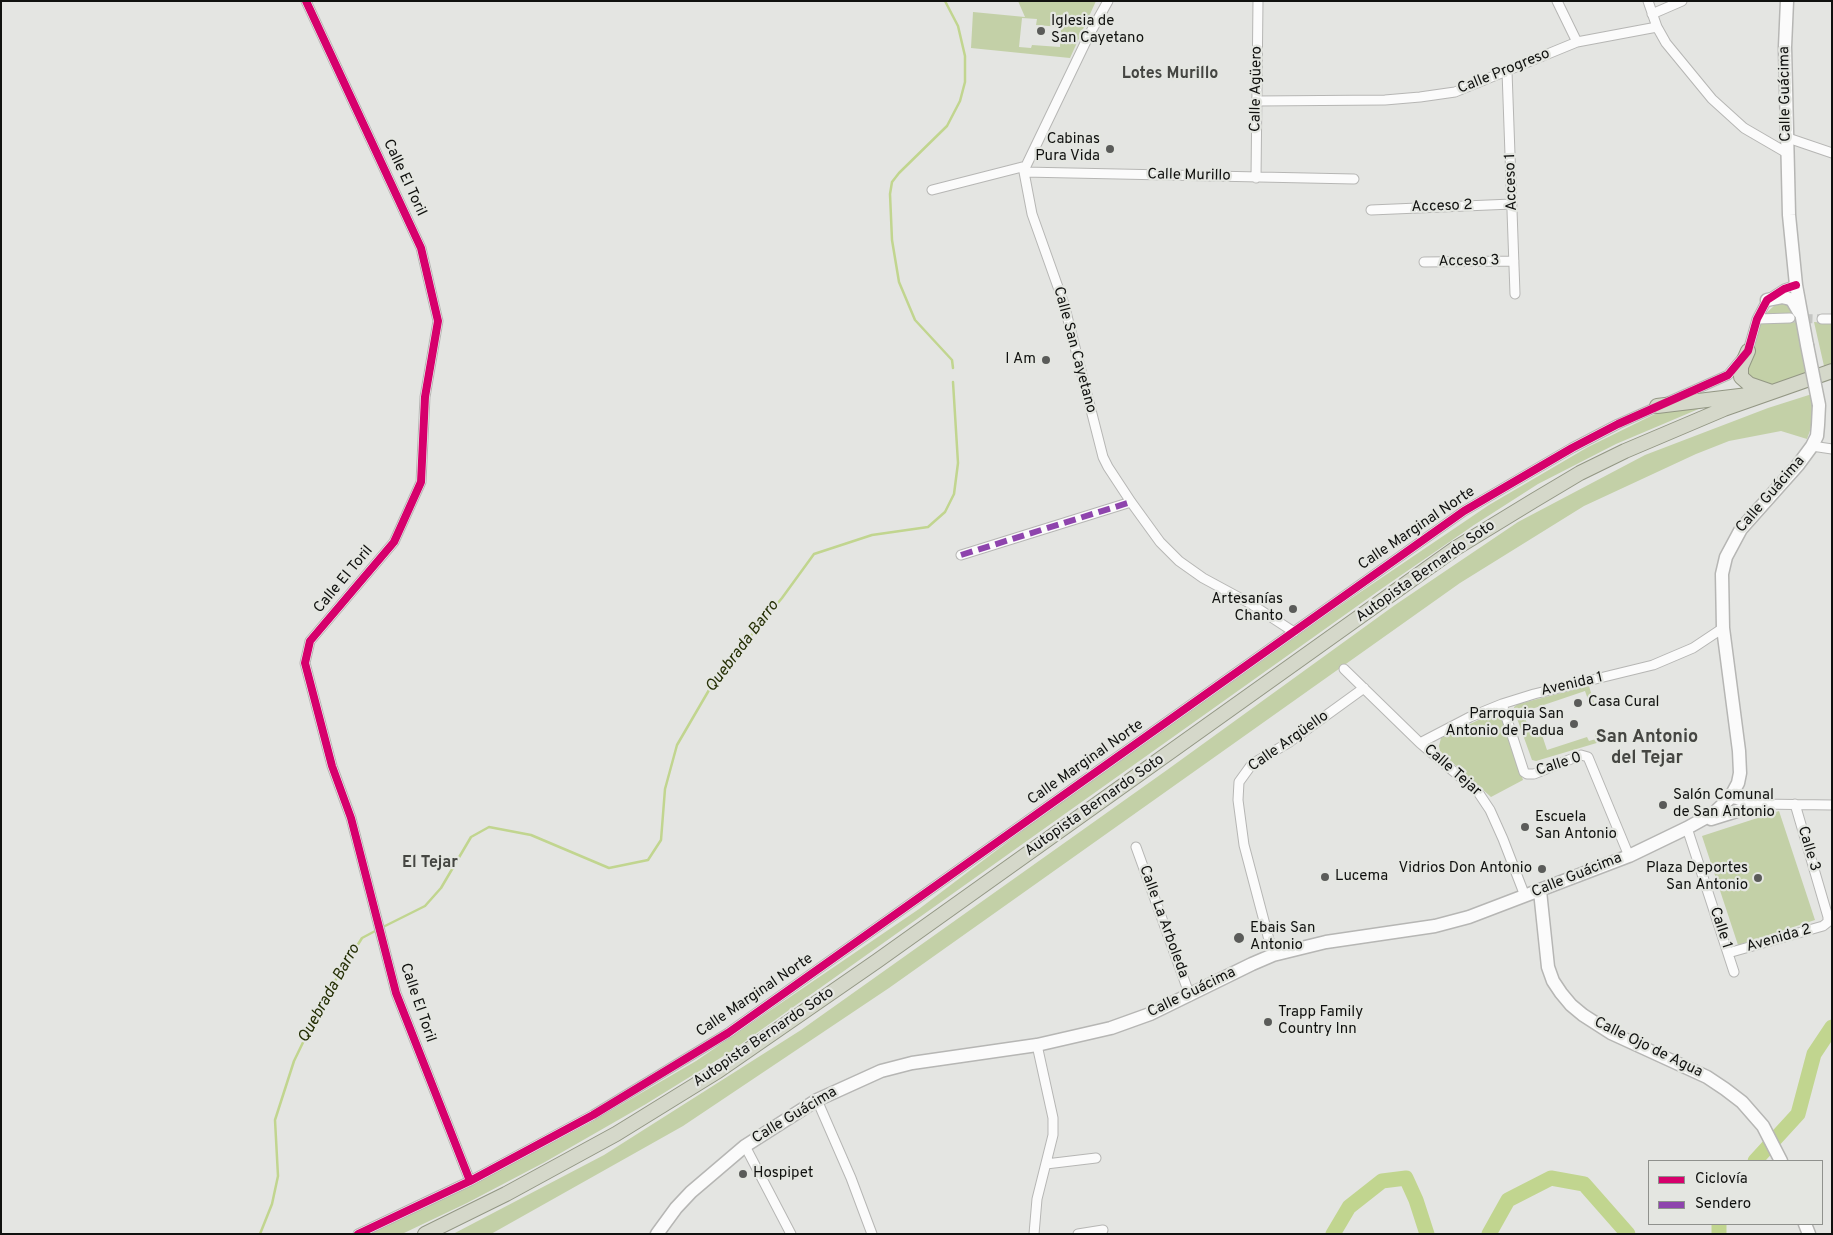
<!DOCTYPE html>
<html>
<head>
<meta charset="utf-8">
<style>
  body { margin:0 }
  #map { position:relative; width:1833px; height:1235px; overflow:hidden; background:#e4e5e2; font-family:Overpass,sans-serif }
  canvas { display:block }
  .frame { position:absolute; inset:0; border:2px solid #10110f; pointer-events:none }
  .legend { position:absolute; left:1648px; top:1160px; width:175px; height:65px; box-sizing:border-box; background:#e4e6e1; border:1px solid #8f918d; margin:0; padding:6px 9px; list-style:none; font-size:15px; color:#10110f }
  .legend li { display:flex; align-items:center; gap:10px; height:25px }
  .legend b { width:25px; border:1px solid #8f918d }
</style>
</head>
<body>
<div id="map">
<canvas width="1833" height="1235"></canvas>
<div class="frame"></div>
<ul class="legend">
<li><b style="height:6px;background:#d6006c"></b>Ciclovía</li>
<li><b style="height:6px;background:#8e44ad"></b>Sendero</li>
</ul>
</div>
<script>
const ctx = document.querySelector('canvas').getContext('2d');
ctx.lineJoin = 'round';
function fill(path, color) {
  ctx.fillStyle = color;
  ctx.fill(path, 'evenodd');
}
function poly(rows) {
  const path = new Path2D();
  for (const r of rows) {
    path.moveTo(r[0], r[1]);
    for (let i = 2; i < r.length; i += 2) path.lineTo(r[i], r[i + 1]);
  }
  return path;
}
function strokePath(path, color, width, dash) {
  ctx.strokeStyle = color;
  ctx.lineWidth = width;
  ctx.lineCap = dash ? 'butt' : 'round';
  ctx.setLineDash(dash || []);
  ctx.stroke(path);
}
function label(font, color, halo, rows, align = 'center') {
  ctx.font = font + ' Overpass,sans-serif';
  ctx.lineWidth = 4.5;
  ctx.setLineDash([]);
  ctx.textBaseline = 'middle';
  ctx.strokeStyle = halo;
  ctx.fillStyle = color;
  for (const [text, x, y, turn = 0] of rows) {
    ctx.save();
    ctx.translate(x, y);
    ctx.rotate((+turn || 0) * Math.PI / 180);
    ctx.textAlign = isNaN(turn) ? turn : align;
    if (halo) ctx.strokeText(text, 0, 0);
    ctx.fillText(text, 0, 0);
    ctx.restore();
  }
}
const green = poly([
  [1018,1,1096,1,1070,58,971,48,973,12,1025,17],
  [1022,18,1037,19,1036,25,1061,27,1060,47,1032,45,1031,48,1019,47],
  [1782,302,1794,307,1810,373,1770,386,1748,377,1747,373,1763,316,1776,304],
  [1814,322,1832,323,1832,364,1824,366],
  [1812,394,1812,425,1807,439,1781,431,1729,441,1696,454,1584,506,1460,583,889,988,683,1126,491,1234,453,1234,604,1155,801,1030,1167,770,1395,605,1518,522,1645,455,1768,408],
  [1708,405,1616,444,1538,484,1474,525,1384,587,730,1052,646,1104,545,1162,467,1203,402,1234,368,1234,473,1184,588,1124,696,1061,919,909,1026,828,1331,612,1489,505,1588,447,1661,411],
  [1589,686,1595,706,1591,708,1585,691,1523,712,1530,732,1540,729,1547,750,1587,737,1589,741,1596,739,1595,733,1597,732,1600,742,1536,761,1532,760,1514,710,1514,707,1518,704],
  [1493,713,1501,715,1503,718,1523,780,1491,797,1444,755,1440,751,1439,746,1441,738],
  [1779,811,1815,920,1738,945,1702,836]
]);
const stream = poly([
  [945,1,958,26,965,56,965,82,960,101,947,126,899,173,892,182,890,194,892,240,899,282,915,320,952,360,953,368],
  [381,928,425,906,441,888,471,837,489,827,531,835,609,868,648,860,661,840,665,789,677,745,716,678,782,598,814,554,872,535,928,527,945,512,954,494,958,463,953,382],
  [260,1234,272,1204,278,1176,275,1120,294,1061,325,997,362,938,377,930]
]);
const river = poly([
  [1755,1161,1798,1114,1814,1054,1832,1027],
  [1333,1234,1349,1207,1382,1181,1406,1178,1416,1200,1427,1234],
  [1489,1234,1508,1200,1551,1178,1584,1184,1628,1234],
  [1719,1234,1719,1224]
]);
const minorTunnel = poly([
  [1790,318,1822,319]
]);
const minor = poly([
  [306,1,421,248,438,321,425,397,421,482,394,542,310,641,305,663,332,766,351,818,396,993,470,1181],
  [1108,1,1089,35,1026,166,1024,172,1032,214,1064,304,1103,457,1108,467,1131,502,1160,542,1179,561,1203,578,1251,604,1294,632],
  [1557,1,1577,42],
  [1648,1,1657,27,1666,43,1712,99,1744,128,1787,153],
  [1652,14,1682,1],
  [1507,71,1515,294],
  [1258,101,1385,100,1420,97,1455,92,1577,42,1657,27],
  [1788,138,1832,153],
  [1024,172,1354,179],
  [1256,178,1258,1],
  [932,190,1026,166],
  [1371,210,1512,204],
  [1424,262,1514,261],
  [1757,319,1790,318],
  [1822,319,1832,319],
  [1812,446,1832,449],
  [961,555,1131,502],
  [1344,669,1420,743,1478,792,1490,810,1503,839,1525,896],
  [1502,704,1524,772,1527,774,1534,774,1581,755,1588,757,1629,856],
  [1420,743,1470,717,1502,704,1534,694,1653,665,1693,648,1723,628],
  [1730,798,1759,804,1832,805],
  [1687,828,1734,972],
  [1136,847,1190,996],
  [1728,953,1823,926,1828,922,1828,917,1795,804],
  [1273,955,1244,845,1238,800,1239,782,1252,764,1288,743,1364,688],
  [817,1100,851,1178,872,1234],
  [745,1146,791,1234],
  [1046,1164,1096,1158],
  [358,1234,470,1181,593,1115,728,1033,1464,511,1572,448,1618,424,1728,375,1748,351,1757,319,1767,300,1784,289,1796,285],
  [1034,1234,1037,1199,1053,1135,1053,1118,1037,1045],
  [1078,1234,1103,1230]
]);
const secondary = poly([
  [1787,1,1785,47,1789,215,1796,285,1807,345],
  [1767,300,1782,297,1787,298,1792,300,1799,312],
  [1711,819,1759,804],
  [1540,891,1548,967,1553,981,1561,993,1571,1005,1583,1015,1611,1033,1707,1077,1725,1089,1742,1102,1763,1126,1781,1161],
  [1805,1224,1809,1234],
  [657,1234,676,1208,691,1192,745,1146,817,1100,881,1071,912,1063,1037,1045,1111,1028,1150,1014,1252,964,1273,955,1326,942,1435,926,1469,917,1629,856,1687,828,1714,813,1730,798,1738,783,1740,773,1739,751,1723,628,1722,574,1726,557,1741,529,1798,465,1812,446,1817,436,1818,425,1819,405]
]);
const trunk = poly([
  [1748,351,1741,367,1741,377,1749,384,1772,392],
  [1657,406,1748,395],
  [425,1234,506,1194,616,1134,718,1071,877,961,1456,548,1533,501,1580,473,1625,451,1724,409,1832,371]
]);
const secondaryBridge = poly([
  [1807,345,1819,405]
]);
const quiet = poly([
  [961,555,1131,502]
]);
const cycleway = poly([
  [306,1,421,248,438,321,425,397,421,482,394,542,310,641,305,663,332,766,351,818,396,993,470,1181],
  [358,1234,470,1181,593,1115,728,1033,1464,511,1572,448,1618,424,1728,375,1748,351,1757,319,1767,300,1784,289,1796,285]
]);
const markers = [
  [1041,31,5,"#5a5b59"],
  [1110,149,5,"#5a5b59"],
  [1046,360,5,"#5a5b59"],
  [1293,609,5,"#5a5b59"],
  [1578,703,5,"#5a5b59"],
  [1574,724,5,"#5a5b59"],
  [1663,805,5,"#5a5b59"],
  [1525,827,5,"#5a5b59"],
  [1542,869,5,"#5a5b59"],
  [1325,877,5,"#5a5b59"],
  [1758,878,5,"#5a5b59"],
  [1239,938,6,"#5a5b59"],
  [1268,1022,5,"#5a5b59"],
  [743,1174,5,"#5a5b59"]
];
const poiNames = [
  ["Iglesia de",1051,22],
  ["San Cayetano",1051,39],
  ["Cabinas",1100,140,"right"],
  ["Pura Vida",1100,157,"right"],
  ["I Am",1036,360,"right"],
  ["Artesanías",1283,600,"right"],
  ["Chanto",1283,617,"right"],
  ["Casa Cural",1588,703],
  ["Parroquia San",1564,715,"right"],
  ["Antonio de Padua",1564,732,"right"],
  ["Salón Comunal",1673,796],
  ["de San Antonio",1673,813],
  ["Escuela",1535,818],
  ["San Antonio",1535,835],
  ["Vidrios Don Antonio",1532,869,"right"],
  ["Plaza Deportes",1748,869,"right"],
  ["San Antonio",1748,886,"right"],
  ["Lucema",1335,877],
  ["Ebais San",1250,929],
  ["Antonio",1250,946],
  ["Trapp Family",1278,1013],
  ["Country Inn",1278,1030],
  ["Hospipet",753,1174]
];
const streetNames = [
  ["Calle Progreso",1504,72,-22],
  ["Calle Agüero",1257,89,-89],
  ["Calle Guácima",1786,94,-91],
  ["Calle Murillo",1189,176,1],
  ["Calle El Toril",404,178,65],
  ["Acceso 1",1512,182,-92],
  ["Acceso 2",1442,207,-2],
  ["Acceso 3",1469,262,-1],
  ["Calle San Cayetano",1074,350,75],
  ["Calle Guácima",1771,495,-49],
  ["Calle Marginal Norte",1417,529,-34],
  ["Autopista Bernardo Soto",1426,572,-35],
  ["Calle El Toril",344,580,-50],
  ["Avenida 1",1572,685,-13],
  ["Calle Argüello",1289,742,-35],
  ["Calle Marginal Norte",1086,763,-35],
  ["Calle 0",1559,765,-18],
  ["Calle Tejar",1452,771,41],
  ["Autopista Bernardo Soto",1095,806,-35],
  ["Calle 3",1808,849,73],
  ["Calle Guácima",1577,876,-22],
  ["Calle La Arboleda",1163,922,70],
  ["Calle 1",1720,928,72],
  ["Avenida 2",1779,939,-16],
  ["Calle Guácima",1192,993,-26],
  ["Calle Marginal Norte",755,996,-34],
  ["Calle El Toril",417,1003,71],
  ["Autopista Bernardo Soto",764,1038,-34],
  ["Calle Ojo de Agua",1648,1048,26],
  ["Calle Guácima",795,1116,-31]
];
const neighbourhoodNames = [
  ["Lotes Murillo",1170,75],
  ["El Tejar",430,864]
];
const waterNames = [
  ["Quebrada Barro",743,647,-53],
  ["Quebrada Barro",330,994,-61]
];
const quarterNames = [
  ["San Antonio",1647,738],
  ["del Tejar",1647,759]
];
fill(green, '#c3d0a7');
strokePath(stream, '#c1d58f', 2.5);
strokePath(river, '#c1d58f', 15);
strokePath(minorTunnel, '#c4c5c2', 9, [9, 4.5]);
strokePath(minor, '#b6b6b4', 11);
strokePath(secondary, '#b6b6b4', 15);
strokePath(trunk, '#939784', 16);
strokePath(minor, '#fbfbfb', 9);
strokePath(secondary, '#fbfbfb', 12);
strokePath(trunk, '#d5d8ca', 14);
strokePath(secondaryBridge, '#b6b6b4', 15, []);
strokePath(secondaryBridge, '#fbfbfb', 12);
strokePath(quiet, '#8e44ad', 6, [12, 6]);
strokePath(cycleway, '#d6006c', 8);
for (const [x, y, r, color] of markers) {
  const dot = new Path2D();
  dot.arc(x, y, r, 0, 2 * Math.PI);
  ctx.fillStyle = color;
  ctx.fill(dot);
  strokePath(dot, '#e4e6e1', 2);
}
label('15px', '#10110f', '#e4e6e1', poiNames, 'left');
label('15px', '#10110f', '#e4e6e1', streetNames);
label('bold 16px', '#454642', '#e4e6e1', neighbourhoodNames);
label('italic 16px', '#252f05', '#e4e6e1', waterNames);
label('bold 18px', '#454642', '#e4e6e1', quarterNames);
</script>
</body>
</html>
